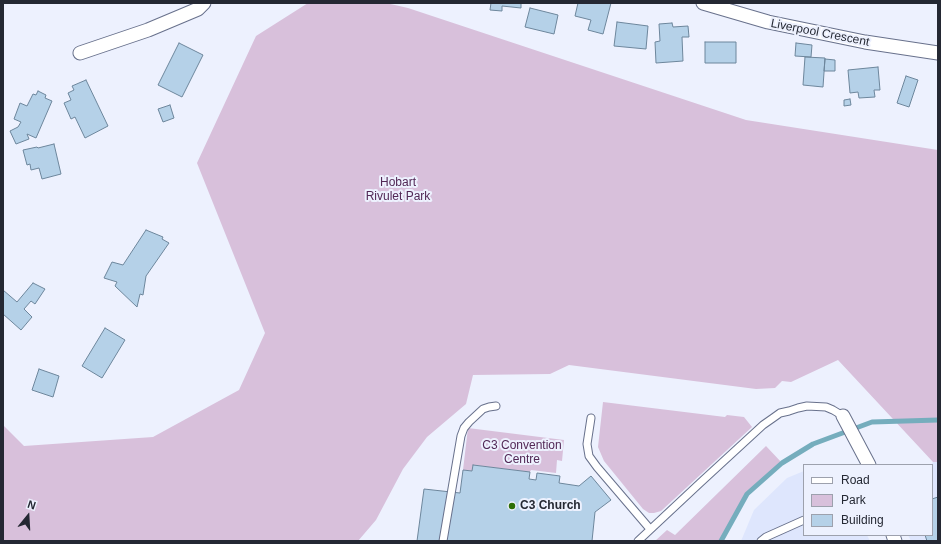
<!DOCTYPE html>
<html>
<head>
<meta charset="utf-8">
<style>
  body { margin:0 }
  #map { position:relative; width:941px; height:544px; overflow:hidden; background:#edf1fe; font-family:Arial,sans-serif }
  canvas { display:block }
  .frame { position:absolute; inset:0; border:4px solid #242833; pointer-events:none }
  .legend { position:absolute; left:803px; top:464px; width:130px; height:72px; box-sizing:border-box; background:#edf1fe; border:1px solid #9da1ad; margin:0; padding:5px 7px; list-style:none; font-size:12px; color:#242833 }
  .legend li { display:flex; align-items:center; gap:8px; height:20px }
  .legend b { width:20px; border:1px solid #9da1ad }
  .north { position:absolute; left:8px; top:496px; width:40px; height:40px; -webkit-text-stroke:3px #edf1fe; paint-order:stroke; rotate:18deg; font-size:11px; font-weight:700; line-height:16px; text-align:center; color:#242833 }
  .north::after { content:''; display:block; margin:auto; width:14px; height:18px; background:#242833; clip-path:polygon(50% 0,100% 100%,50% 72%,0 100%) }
</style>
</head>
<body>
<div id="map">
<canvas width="941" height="544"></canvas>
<div class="frame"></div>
<ul class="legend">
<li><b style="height:5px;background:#fff"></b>Road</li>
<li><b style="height:11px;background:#d8c0db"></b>Park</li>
<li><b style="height:11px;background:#b5d1e8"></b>Building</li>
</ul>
<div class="north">N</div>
</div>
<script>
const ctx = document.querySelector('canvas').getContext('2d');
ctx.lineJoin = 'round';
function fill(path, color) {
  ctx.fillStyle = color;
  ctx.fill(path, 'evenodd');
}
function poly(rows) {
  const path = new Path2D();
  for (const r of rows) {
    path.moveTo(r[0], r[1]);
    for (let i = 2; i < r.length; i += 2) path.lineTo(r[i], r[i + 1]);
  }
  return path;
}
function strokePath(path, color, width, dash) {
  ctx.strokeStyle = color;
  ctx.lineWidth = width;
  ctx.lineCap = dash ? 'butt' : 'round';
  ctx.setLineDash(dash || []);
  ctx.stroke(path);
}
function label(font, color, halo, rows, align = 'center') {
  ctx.font = font + ' Arial,sans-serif';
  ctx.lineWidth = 4;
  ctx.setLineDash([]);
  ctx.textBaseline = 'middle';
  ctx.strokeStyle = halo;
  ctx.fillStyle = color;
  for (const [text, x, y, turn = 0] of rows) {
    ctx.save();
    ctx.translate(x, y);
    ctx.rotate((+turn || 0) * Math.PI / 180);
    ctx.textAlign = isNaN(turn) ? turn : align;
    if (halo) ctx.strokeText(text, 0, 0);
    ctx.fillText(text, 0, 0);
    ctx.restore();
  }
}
const built = poly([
  [933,462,938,462,938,541,911,541,908,535,932,535,932,465,931,465],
  [804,471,804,535,867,535,870,541,741,541,754,510,787,478]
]);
const green = poly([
  [308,3,386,3,408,8,746,120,938,150,938,462,933,462,838,360,791,382,782,381,775,388,756,389,569,365,550,374,473,375,466,404,427,437,403,469,376,520,358,541,3,541,3,425,24,446,153,437,239,390,265,333,197,163,256,36],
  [603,402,725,417,727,415,744,417,752,427,661,511,654,513,649,513,643,509,604,461,598,447],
  [468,428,564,440,562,461,557,460,556,473,531,470,530,472,473,465,472,471,463,470],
  [766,446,782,463,747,494,721,541,655,541,667,530,675,535]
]);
const stream = poly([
  [721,541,747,494,782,463,813,444,872,422,938,420]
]);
const building = poly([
  [491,3,521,3,521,8,502,6,502,11,490,10,491,3],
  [578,3,611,3,603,34,588,30,591,20,575,16,578,3],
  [530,8,558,15,554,34,525,27,530,8],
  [617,22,648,26,646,49,614,46,617,22],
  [672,23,673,27,688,26,689,37,682,37,683,61,656,63,655,42,660,41,659,24,672,23],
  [705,42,736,42,736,63,705,63,705,42],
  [179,43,203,55,182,97,158,85,179,43],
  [796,43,812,45,811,57,795,56,796,43],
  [805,57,825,58,823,87,803,85,805,57],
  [825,59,835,60,835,71,824,71,825,59],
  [878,67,880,90,874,90,875,97,859,98,858,92,850,93,848,70,878,67],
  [906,76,918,80,909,107,897,103,906,76],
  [86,80,108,126,85,138,75,117,71,119,64,103,71,100,68,93,74,90,72,86,86,80],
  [38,91,46,95,45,98,52,101,36,138,27,134,29,139,16,144,10,131,18,127,21,122,14,119,20,103,27,106,33,94,36,95,38,91],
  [850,99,851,105,844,106,844,100,850,99],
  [170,105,174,118,163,122,158,109,170,105],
  [54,144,61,174,42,179,39,168,31,170,30,164,27,165,23,150,37,147,38,148,54,144],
  [146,230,163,237,162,239,169,243,146,276,143,295,140,294,137,307,115,286,117,282,104,278,112,262,123,265,146,230],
  [33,283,45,289,35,304,31,301,24,309,32,317,21,330,3,314,3,290,17,302,33,283],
  [105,328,125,340,102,378,82,366,105,328],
  [39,369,59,376,53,397,32,390,39,369],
  [473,465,530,472,529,479,536,480,537,473,560,476,559,483,579,486,591,476,611,500,595,512,592,541,417,541,424,489,460,493,463,470,472,471,473,465],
  [938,497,938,541,927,541,925,535,932,535,932,499,938,497]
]);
const lane = poly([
  [591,418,587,444,589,456,597,467,650,529],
  [443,541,461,436,464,428,469,422,483,409,489,407,496,406],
  [638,541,700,483,763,425,773,418,780,413,789,411,798,408,807,406,826,407,833,410,843,416],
  [761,541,766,537,804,520]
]);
const street = poly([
  [703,3,768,22,865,42,938,53],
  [80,53,148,30,198,9,204,3],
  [843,416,869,465],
  [893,535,895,541]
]);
const markers = [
  [512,506,4,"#2e6f07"]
];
const streetNames = [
  ["Liverpool Crescent",820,33,11]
];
const parkNames = [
  ["Hobart",398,183],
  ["Rivulet Park",398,197],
  ["C3 Convention",522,446],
  ["Centre",522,460]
];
const poiNames = [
  ["C3 Church",520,506]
];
fill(built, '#dee6fd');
fill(green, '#d8c0db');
strokePath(stream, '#75adbd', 5);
fill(building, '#b5d1e8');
strokePath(building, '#6d869c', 1);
strokePath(lane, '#68718c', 9);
strokePath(street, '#68718c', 15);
strokePath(lane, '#fff', 7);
strokePath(street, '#fff', 13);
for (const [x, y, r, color] of markers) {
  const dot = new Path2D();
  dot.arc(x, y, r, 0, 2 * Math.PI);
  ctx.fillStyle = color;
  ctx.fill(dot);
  strokePath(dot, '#edf1fe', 1.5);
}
label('12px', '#242833', '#edf1fe', streetNames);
label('12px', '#522856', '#edf1fe', parkNames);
label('bold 12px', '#242833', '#edf1fe', poiNames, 'left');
</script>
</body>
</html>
